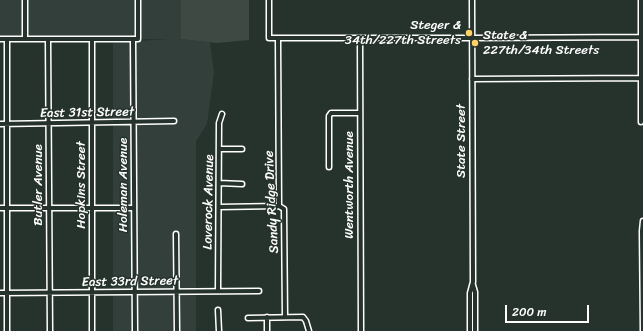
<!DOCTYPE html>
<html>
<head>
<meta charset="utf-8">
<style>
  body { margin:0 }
  #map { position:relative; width:643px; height:331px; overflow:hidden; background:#26332d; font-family:Sriracha,sans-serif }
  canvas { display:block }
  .scale { position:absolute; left:505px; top:305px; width:84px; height:18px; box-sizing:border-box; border:2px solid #fff; border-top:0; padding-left:5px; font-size:12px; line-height:14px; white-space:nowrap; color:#fff; -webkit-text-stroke:3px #26332d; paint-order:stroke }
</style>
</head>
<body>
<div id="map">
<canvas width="643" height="331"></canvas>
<div class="scale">200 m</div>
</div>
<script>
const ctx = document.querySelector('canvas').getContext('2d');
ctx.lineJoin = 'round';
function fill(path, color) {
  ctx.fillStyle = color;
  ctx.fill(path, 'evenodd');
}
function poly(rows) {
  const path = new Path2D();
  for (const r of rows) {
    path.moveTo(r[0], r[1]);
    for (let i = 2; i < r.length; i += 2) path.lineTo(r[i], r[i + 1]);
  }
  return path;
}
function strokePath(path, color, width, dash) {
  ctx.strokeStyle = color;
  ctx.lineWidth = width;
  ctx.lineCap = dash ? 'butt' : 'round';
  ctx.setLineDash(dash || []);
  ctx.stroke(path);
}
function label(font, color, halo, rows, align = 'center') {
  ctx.font = font + ' Sriracha,sans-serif';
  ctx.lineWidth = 3;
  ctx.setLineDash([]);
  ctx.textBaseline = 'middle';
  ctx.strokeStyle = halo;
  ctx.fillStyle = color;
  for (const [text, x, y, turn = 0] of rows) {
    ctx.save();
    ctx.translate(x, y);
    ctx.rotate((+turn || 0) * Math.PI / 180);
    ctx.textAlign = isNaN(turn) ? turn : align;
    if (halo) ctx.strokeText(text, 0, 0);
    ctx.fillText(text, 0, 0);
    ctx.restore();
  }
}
const built = poly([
  [0,0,181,0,181,39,210,42,214,73,207,124,196,141,196,331,113,331,113,43,168,39,0,40]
]);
const green = poly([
  [181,0,249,0,249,40,217,43,181,39]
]);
const minor = poly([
  [25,0,25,39],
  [269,0,269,38,472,38],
  [278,38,279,206,284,209,285,317],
  [360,38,361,331],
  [472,38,643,37],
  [0,39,138,39,138,0],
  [7,39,7,331],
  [48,39,50,331],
  [92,39,92,331],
  [133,39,135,331],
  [472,79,642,78],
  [641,122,641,0],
  [0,124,174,121],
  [219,149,242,149],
  [329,167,329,116,331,113,360,113],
  [219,183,242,184],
  [219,207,279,206],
  [0,208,134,208],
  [176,234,177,331],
  [473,285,475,292,475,331],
  [218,291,219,123,222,114],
  [0,293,259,291],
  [218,310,219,331],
  [248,318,303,317,306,321,309,331],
  [267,331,267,317],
  [470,331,470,293,473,282,472,0],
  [643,331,642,231,643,221]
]);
const markers = [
  [469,33,4,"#ffd166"],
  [475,43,4,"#ffd166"]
];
const poiNames = [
  ["Steger &",461,26],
  ["34th/227th Streets",461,41],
  ["State &",483,36,"left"],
  ["227th/34th Streets",483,51,"left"]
];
const streetNames = [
  ["East 31st Street",87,113,-1],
  ["State Street",462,141,-90],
  ["Butler Avenue",39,185,-90],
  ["Hopkins Street",82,185,-90],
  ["Holeman Avenue",124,185,-90],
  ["Wentworth Avenue",350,185,-90],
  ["Loverock Avenue",209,202,-89],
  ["Sandy Ridge Drive",272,202,-93],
  ["East 33rd Street",130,282,-1]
];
fill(built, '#333f3a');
fill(green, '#3e4944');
strokePath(minor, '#fff', 7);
strokePath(minor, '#26332d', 4);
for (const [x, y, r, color] of markers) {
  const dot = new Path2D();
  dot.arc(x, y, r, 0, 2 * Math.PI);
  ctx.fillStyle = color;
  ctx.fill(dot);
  strokePath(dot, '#26332d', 1.5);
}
label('13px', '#fff', '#26332d', poiNames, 'right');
label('13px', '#fff', '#26332d', streetNames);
</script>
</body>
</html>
